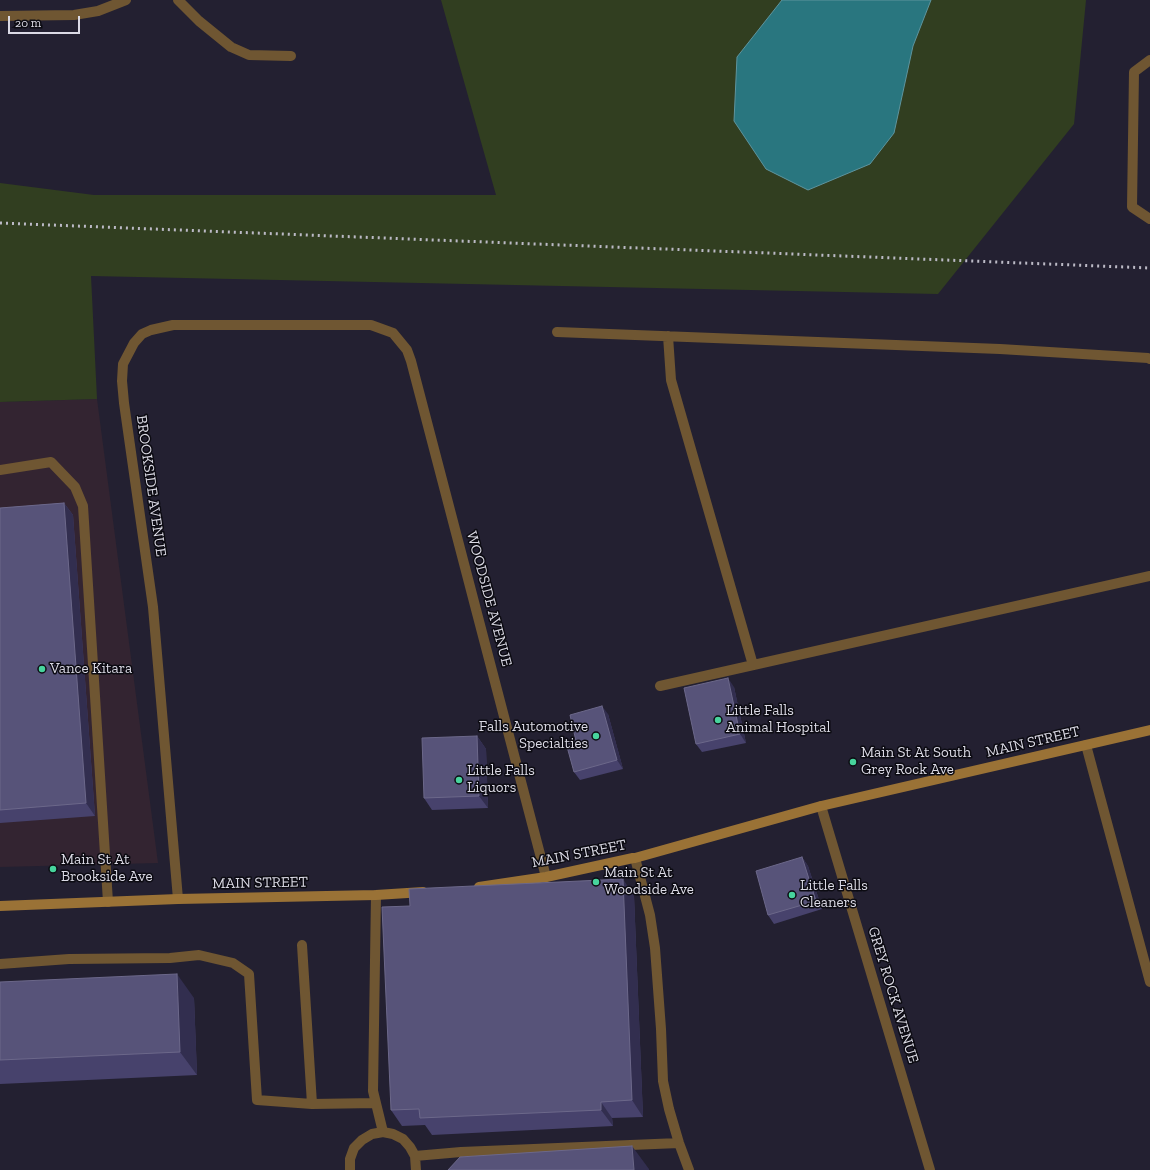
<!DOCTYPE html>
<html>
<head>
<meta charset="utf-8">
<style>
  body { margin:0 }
  #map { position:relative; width:1150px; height:1170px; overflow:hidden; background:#232031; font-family:"Zilla Slab",serif }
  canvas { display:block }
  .scale { position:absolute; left:8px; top:16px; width:72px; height:18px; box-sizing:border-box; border:2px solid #dbdae5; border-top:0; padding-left:5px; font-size:12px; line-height:14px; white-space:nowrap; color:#dbdae5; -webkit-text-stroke:3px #0c0b12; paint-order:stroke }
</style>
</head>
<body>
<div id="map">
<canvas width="1150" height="1170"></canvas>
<div class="scale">20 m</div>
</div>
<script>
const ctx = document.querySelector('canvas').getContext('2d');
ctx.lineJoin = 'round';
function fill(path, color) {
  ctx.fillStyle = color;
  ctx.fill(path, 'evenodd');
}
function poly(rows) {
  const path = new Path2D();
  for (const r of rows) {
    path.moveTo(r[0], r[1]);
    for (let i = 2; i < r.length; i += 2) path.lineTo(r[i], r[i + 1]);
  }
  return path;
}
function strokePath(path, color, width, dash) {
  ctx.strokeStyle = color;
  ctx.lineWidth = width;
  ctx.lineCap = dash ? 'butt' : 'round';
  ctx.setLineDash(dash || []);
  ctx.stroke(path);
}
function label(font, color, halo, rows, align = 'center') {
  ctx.font = font + ' "Zilla Slab",serif';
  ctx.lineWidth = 3;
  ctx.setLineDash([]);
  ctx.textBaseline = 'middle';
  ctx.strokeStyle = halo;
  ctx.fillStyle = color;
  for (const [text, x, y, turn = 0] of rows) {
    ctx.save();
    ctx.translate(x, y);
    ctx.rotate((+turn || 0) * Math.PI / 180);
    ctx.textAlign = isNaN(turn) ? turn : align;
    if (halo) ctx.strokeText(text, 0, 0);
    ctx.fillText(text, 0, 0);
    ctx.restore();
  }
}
const industrial = poly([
  [97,399,158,863,0,867,0,402]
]);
const green = poly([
  [441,0,1086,0,1074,124,938,294,91,276,97,399,0,402,0,183,94,195,496,195]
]);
const water = poly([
  [782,0,931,0,913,46,894,133,870,164,808,190,766,169,734,121,737,57,782,0]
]);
const lane = poly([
  [1150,60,1134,72,1132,207,1150,219],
  [0,470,51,462,75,487,83,506,108,902],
  [635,858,650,915,655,948,661,1029,663,1081,669,1109,679,1143,689,1170],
  [376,895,373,1091,383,1132],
  [302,945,312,1104,376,1103],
  [0,964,69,959,170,958,199,955,233,963,249,974,257,1100,312,1104],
  [415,1156,461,1152,679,1143],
  [350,1170,350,1159,354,1148,362,1140,372,1134,383,1132,393,1134,403,1139,410,1147,415,1156,416,1170]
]);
const street = poly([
  [178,0,199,21,231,47,249,55,291,56],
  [0,16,74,15,98,11,126,0],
  [557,332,1000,349,1148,358,1150,359],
  [668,336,671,380,753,665],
  [660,686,1150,576],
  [1086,745,1150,982],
  [821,806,930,1170],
  [178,899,153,607,124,403,122,381,123,364,134,343,142,334,151,330,173,325,371,325,393,333,407,350,411,361,546,877]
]);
const secondary = poly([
  [479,887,546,877,633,858,635,858,821,806,1150,730],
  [0,906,178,899,376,895,423,892]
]);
const rail = poly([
  [0,223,1150,268]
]);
const wall = poly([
  [64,503,73,515,95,816,0,823,0,508],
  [734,687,746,743,702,752,696,744],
  [608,714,623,769,580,780,574,772,576,741],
  [477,736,486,749,488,808,432,810,424,798],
  [802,857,808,866,822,909,774,924,768,915],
  [634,896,643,1117,612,1118,613,1126,432,1135,425,1125,402,1126,391,1110,410,906],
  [0,982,194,998,197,1075,0,1084]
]);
const shadedWall = poly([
  [64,503,73,515,95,816,86,803],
  [728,678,734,687,746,743,740,734],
  [602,706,608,714,623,769,617,760],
  [477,736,486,749,488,808,479,796],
  [802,857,808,866,822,909,816,901],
  [623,879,634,896,643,1117,632,1100],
  [177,974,194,998,197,1075,180,1052],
  [601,1102,612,1118,613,1126,601,1110],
  [632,1146,649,1169,649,1170,634,1170]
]);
const building = poly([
  [64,503,86,803,0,810,0,508,64,503],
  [728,678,740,734,696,744,684,688,728,678],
  [602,706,617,760,574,772,566,743,576,741,570,715,602,706],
  [477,736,479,796,424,798,422,738,477,736],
  [802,857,816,901,768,915,756,871,802,857],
  [623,879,632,1100,601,1102,601,1110,420,1118,419,1109,391,1110,382,907,410,906,409,889,623,879],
  [177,974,180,1052,0,1060,0,982,177,974],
  [632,1146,634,1170,448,1170,460,1157,632,1146]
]);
const markers = [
  [42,669,4,"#47d49d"],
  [718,720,4,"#47d49d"],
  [596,736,4,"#47d49d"],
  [853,762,4,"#47d49d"],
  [459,780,4,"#47d49d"],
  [53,869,4,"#47d49d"],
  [596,882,4,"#47d49d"],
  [792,895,4,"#47d49d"]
];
const streetNames = [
  ["BROOKSIDE AVENUE",151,486,82],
  ["WOODSIDE AVENUE",489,599,75],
  ["MAIN STREET",1033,742,-13],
  ["MAIN STREET",579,854,-11],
  ["MAIN STREET",260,883,-1],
  ["GREY ROCK AVENUE",893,995,73]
];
const poiNames = [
  ["Vance Kitara",50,669],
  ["Little Falls",726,711],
  ["Animal Hospital",726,728],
  ["Falls Automotive",588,727,"right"],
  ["Specialties",588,744,"right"],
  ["Main St At South",861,753],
  ["Grey Rock Ave",861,770],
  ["Little Falls",467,771],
  ["Liquors",467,788],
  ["Main St At",61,860],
  ["Brookside Ave",61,877],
  ["Main St At",604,873],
  ["Woodside Ave",604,890],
  ["Little Falls",800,886],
  ["Cleaners",800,903]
];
fill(industrial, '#332431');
fill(green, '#313e20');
fill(water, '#29767f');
strokePath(water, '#5e949e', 1);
strokePath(lane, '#6f5632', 10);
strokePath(street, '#6f5632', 10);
strokePath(secondary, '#9a7236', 10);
strokePath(rail, '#bcbac6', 3, [2, 4]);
fill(wall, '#47426c');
fill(shadedWall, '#322e4f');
fill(building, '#575379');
strokePath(building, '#6c688a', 1);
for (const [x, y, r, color] of markers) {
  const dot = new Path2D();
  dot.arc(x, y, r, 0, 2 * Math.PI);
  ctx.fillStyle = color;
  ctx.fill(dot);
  strokePath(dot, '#0c0b12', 1.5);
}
label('15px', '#dbdae5', '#0c0b12', streetNames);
label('15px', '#dbdae5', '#0c0b12', poiNames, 'left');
</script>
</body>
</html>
